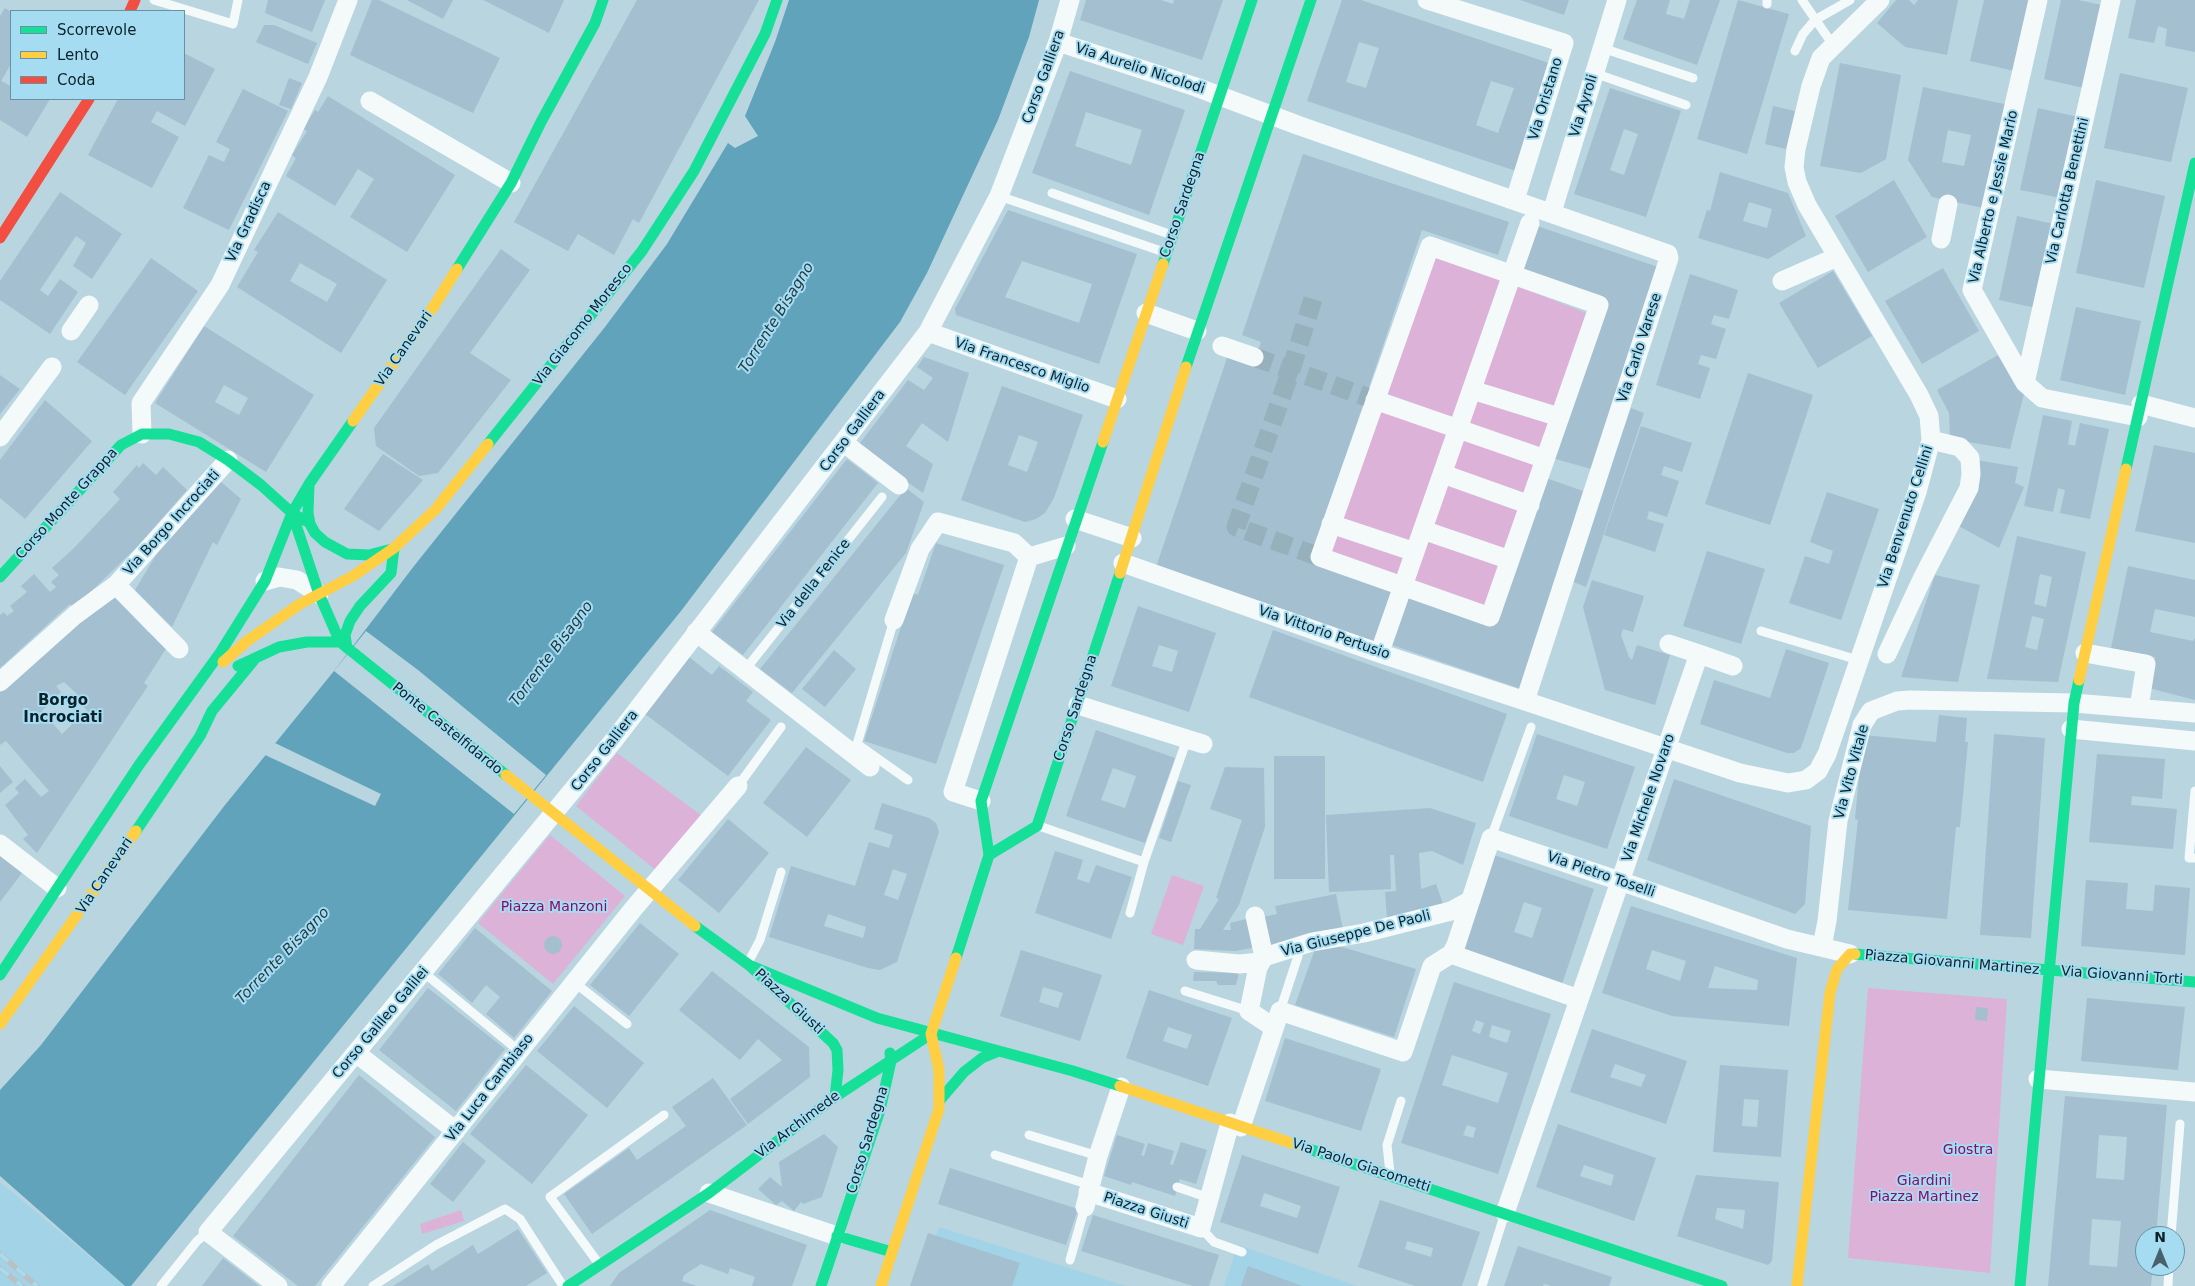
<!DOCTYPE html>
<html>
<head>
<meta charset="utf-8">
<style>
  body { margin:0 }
  #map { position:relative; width:2195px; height:1286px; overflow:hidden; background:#b8d5e0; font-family:"DejaVu Sans",sans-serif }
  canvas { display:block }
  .legend { position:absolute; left:10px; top:10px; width:175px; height:90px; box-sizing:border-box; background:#a6dcf2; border:1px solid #6892a2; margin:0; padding:6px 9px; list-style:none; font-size:15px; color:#0c222a }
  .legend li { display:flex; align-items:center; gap:10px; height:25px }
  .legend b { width:25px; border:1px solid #6892a2 }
  .north { position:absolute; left:2135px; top:1226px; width:50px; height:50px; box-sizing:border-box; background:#a6dcf2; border:1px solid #6892a2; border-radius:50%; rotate:0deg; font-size:14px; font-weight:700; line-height:20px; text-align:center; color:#0c222a }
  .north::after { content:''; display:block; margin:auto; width:18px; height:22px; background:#48616a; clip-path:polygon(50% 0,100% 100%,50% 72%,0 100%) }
</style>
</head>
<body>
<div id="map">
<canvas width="2195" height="1286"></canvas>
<ul class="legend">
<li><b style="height:6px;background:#16e098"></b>Scorrevole</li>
<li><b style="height:6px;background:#ffcf43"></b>Lento</li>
<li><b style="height:6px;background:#f24e42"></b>Coda</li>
</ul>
<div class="north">N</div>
</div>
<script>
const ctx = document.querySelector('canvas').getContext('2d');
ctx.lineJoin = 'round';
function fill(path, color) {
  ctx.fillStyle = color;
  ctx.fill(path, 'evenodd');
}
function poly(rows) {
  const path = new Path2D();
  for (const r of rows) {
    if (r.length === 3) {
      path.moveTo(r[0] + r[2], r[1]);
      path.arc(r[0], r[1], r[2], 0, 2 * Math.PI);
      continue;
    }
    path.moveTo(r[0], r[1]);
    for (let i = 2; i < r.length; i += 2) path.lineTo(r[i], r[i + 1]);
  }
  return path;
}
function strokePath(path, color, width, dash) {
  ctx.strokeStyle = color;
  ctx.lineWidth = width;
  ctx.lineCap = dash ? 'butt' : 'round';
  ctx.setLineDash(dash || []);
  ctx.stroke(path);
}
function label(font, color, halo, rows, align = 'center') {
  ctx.font = font + ' "DejaVu Sans",sans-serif';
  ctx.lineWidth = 4;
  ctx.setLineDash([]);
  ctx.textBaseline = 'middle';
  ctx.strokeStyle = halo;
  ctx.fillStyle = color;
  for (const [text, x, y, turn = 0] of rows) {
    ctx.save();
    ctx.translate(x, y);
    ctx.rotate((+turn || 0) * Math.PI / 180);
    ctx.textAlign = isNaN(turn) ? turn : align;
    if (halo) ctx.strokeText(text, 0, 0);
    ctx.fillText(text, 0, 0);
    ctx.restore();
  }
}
const built = poly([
  [0,1182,125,1286,0,1286],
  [939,1227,1126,1286,919,1286],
  [1238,1245,1357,1286,1224,1286]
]);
const green = poly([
  [1433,253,1586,313,1486,610,1328,553],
  [617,753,702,816,657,871,576,806],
  [550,835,625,896,553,984,478,923],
  [1172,875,1204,886,1183,945,1151,934],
  [1868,988,2007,999,1990,1273,1848,1258],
  [461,1210,464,1221,422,1234,420,1224]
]);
const water = poly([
  [789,0,1039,0,1029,37,998,120,927,273,900,322,681,611,131,1286,125,1286,0,1176,0,1090,41,1045,225,805,334,671,414,566,605,327,667,244,728,143,735,148,758,136,745,116,775,42]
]);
const pier = poly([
  [366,631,418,670,546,775,514,814,334,671],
  [275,743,381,794,375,806,265,755]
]);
const building = poly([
  [268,0,325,0,312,32,265,13],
  [372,0,379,0,500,58,473,113,350,55],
  [407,0,453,0,443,19],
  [483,0,564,0,549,33],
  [637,0,759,0,639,223,633,219,614,255,578,234,568,251,514,222],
  [1086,0,1161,0,1173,4,1174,0,1223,0,1202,60,1080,20],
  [1342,0,1361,0,1552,64,1516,171,1307,101],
  [1359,42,1379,48,1366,88,1346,82],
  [1491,81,1514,88,1498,133,1476,125],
  [1520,0,1569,0,1564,15],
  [1637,0,1670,0,1666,14,1684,19,1690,0,1720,0,1697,65,1623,39],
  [1738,0,1789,14,1747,154,1697,139],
  [1896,0,1909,0,1914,5,1918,0,1958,0,1947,55,1905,47,1877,23],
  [1984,0,2031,0,2015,71,1970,61],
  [2061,0,2078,0,2102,5,2084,88,2044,79],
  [2136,0,2195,0,2195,52,2165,46,2167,29,2158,26,2154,43,2128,38],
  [5,8,11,12,11,64,1,81,11,86,11,99,50,99,27,137,0,120,0,16],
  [264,25,274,25,317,43,308,64,256,42],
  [184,53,215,69,185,126,157,111,151,122,179,137,152,188,88,155,118,99,184,99],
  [1840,63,1901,75,1886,159,1861,173,1820,166],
  [1070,71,1185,110,1149,215,1032,173],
  [1086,112,1142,130,1131,165,1075,146],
  [2120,73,2188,88,2171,162,2104,148],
  [289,78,302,83,291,109,279,105],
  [1923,87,2009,105,1988,209,1932,197,1908,160],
  [1948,130,1971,135,1964,166,1942,162],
  [1610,88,1681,111,1646,217,1574,194],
  [1624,129,1638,134,1624,175,1610,170],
  [243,89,288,111,229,230,183,208,209,155,224,162,230,149,216,142],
  [328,96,455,175,407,252,350,217,374,179,358,169,335,206,286,176,296,158,292,155,307,131,303,129,315,110,318,112],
  [1773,106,1795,111,1786,149,1765,144],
  [2038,108,2078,117,2061,198,2020,190],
  [1303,154,1509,222,1498,255,1422,230,1321,529,1313,561,1395,589,1377,642,1156,567,1228,355,1254,363,1261,342,1242,335],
  [1720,172,1788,193,1806,236,1768,259,1698,238,1707,210,1710,211],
  [1749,202,1772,209,1767,228,1743,221],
  [1894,180,1927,237,1868,272,1835,216],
  [2096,180,2165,196,2144,288,2076,273],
  [60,192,122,234,92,279,73,266,86,243,76,236,40,290,48,296,60,279,78,292,50,334,0,300,0,281],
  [1008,210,1137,254,1099,364,956,315,955,309],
  [1022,261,1092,284,1079,323,1005,297],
  [278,212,387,280,341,353,237,287,258,252,254,250],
  [300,263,337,284,327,302,290,281],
  [2017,216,2054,224,2036,308,1999,300],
  [1534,225,1661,268,1595,470,1552,458,1607,301,1520,270],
  [501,249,530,270,470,353,511,380,438,473,419,476,376,446,374,428],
  [151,258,198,291,125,395,77,362],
  [1943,268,1979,331,1922,364,1885,301],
  [1833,271,1872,336,1818,368,1779,303],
  [1690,274,1738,290,1729,319,1714,315,1711,324,1726,329,1716,359,1701,355,1698,364,1710,368,1700,399,1656,385],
  [2076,307,2141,321,2125,395,2060,380],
  [204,326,314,395,266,472,155,403],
  [224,385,248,398,239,415,215,402],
  [1998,355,2024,394,2010,449,1950,439,1949,413,1937,390],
  [924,357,969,373,948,442,922,423,906,446,933,464,923,493,857,447,908,380,924,390,933,378,917,367],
  [1748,373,1813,395,1770,525,1705,504],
  [0,375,20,389,0,414],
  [1002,386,1083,415,1054,498,1045,513,1036,519,1025,522,961,500],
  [1019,435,1038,442,1027,472,1008,465],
  [45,400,92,441,25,519,0,498,0,460],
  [1631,408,1644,413,1586,587,1571,581],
  [2043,415,2072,421,2068,444,2075,446,2080,423,2109,429,2090,519,2060,513,2065,490,2058,488,2053,512,2024,506],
  [1641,426,1692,443,1682,472,1664,466,1661,475,1679,481,1667,517,1649,511,1647,519,1664,524,1655,552,1604,535],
  [2154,445,2195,453,2195,543,2135,531],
  [383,454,423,480,379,531,344,509],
  [847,459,878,483,743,655,712,632],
  [1976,460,2018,467,2015,483,2024,487,1999,548,1955,524],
  [143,463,156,475,163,467,187,490,136,548,107,576,74,608,70,604,62,611,0,668,0,615,4,612,7,616,14,611,10,606,27,592,21,586,34,574,50,592,56,587,51,582,59,575,52,568,74,548,120,499,113,492,137,465,139,468],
  [1546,478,1583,491,1521,689,1389,644,1407,593,1494,624],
  [220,481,241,499,217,545,213,542,172,627,135,590,156,555,189,514],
  [906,488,924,502,906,553,792,693,760,669],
  [1827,492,1879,509,1841,620,1789,603,1805,556,1829,564,1833,551,1810,542],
  [2017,536,2086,552,2058,682,1987,679],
  [2040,574,2052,577,2046,607,2034,604],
  [2032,616,2044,619,2037,650,2025,647],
  [936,543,1004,565,936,764,864,741,912,593,918,595],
  [1707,551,1765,569,1741,644,1683,626],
  [2128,566,2195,580,2195,617,2155,609,2150,632,2193,641,2195,638,2195,700,2149,688,2155,657,2111,648],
  [1935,575,1980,585,1958,682,1901,677],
  [1592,580,1644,596,1633,632,1623,629,1621,635,1629,657,1632,660,1637,645,1670,655,1655,705,1605,690,1583,607],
  [114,594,148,632,150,630,169,644,144,683,148,686,137,702,37,853,23,839,28,835,5,805,19,793,15,788,25,779,41,797,49,791,6,741,0,745,0,692],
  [64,682,77,694,74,698,87,710,62,734,42,711,61,692,56,686],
  [1138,606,1216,633,1189,712,1111,686],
  [1159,645,1178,651,1172,672,1152,666],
  [1273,630,1507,714,1483,782,1249,697],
  [1786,649,1829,663,1801,748,1794,753,1787,753,1700,724,1714,680,1770,698],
  [834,650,856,669,825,707,802,689],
  [689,657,712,675,719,666,753,692,746,701,771,720,728,776,645,714],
  [1939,715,1967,718,1965,742,1968,742,1960,827,1956,827,1947,919,1848,910,1858,820,1855,819,1863,735,1936,742],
  [1096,730,1175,758,1145,843,1066,816],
  [1113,768,1136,776,1125,808,1101,800],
  [1537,734,1635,767,1607,849,1509,816],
  [1564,775,1585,782,1577,806,1556,799],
  [1994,734,2045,738,2031,938,1980,935],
  [806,747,851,780,807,837,763,803],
  [2097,754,2165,759,2162,799,2132,796,2131,805,2177,809,2173,849,2089,842],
  [1274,756,1325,756,1325,879,1274,879],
  [0,766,13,782,0,793],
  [1225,767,1264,768,1265,827,1239,905,1223,930,1231,930,1230,923,1251,918,1257,947,1235,951,1194,949,1195,929,1200,929,1219,899,1216,898,1242,820,1210,809],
  [1674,779,1811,826,1805,904,1795,914,1647,860],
  [1178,781,1191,785,1171,842,1159,838],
  [882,803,929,818,936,823,939,832,897,962,880,970,868,968,769,937,791,866,855,886,869,842,889,848,893,835,874,829],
  [893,869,907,874,898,900,884,895],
  [828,914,866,927,863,938,824,926],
  [1430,808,1476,823,1463,865,1432,851,1419,853,1421,889,1436,884,1443,904,1387,919,1385,892,1396,891,1394,855,1390,855,1391,889,1329,892,1326,815],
  [728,819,769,853,719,913,678,880],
  [1055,851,1083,860,1077,879,1089,883,1096,865,1132,877,1111,939,1035,913],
  [0,853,25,869,0,902],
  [1494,855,1594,889,1562,984,1462,950],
  [1524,902,1542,908,1532,938,1514,932],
  [2086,880,2128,883,2126,909,2153,911,2155,885,2190,888,2185,955,2081,946],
  [1336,894,1343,930,1265,950,1258,918,1277,914,1275,906],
  [1631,906,1797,958,1789,1026,1672,1016,1602,993],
  [1652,950,1686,961,1680,981,1646,969],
  [1715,966,1758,980,1757,990,1708,988],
  [640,923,679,954,629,1016,590,985],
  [475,928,552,991,514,1038,486,1014,500,997,486,985,472,1003,438,974],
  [553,945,9],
  [1332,944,1416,969,1394,1037,1295,1005,1315,949],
  [1021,950,1102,975,1080,1041,1000,1016],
  [1043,987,1063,993,1058,1008,1039,1002],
  [712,971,809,1047,810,1077,748,1124,730,1099,782,1060,758,1039,740,1060,679,1010],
  [1194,972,1239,973,1236,985,1218,985,1216,981,1193,981],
  [1454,982,1551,1014,1498,1174,1401,1143],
  [1476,1020,1484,1023,1480,1034,1472,1031],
  [1492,1025,1511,1031,1507,1043,1489,1037],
  [1452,1055,1508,1073,1498,1103,1442,1085],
  [1467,1125,1476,1128,1473,1138,1463,1135],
  [428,988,505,1049,456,1111,379,1050],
  [1149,990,1232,1018,1208,1086,1126,1058],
  [1168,1027,1192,1035,1187,1049,1163,1041],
  [2087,998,2185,1007,2178,1070,2081,1061],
  [574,1006,644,1063,607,1108,537,1051],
  [1976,1007,1988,1008,1987,1021,1975,1020],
  [1592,1029,1687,1061,1666,1124,1570,1092],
  [1615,1064,1646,1075,1641,1087,1610,1077],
  [1285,1038,1381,1069,1361,1131,1265,1101],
  [526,1065,588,1115,532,1184,470,1134],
  [1720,1065,1788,1070,1781,1157,1713,1152],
  [1744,1099,1759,1100,1757,1127,1742,1126],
  [359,1075,435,1137,315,1286,298,1286,233,1236],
  [713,1078,747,1125,592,1234,564,1194,629,1148,637,1160,686,1126,672,1107],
  [2065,1096,2167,1105,2156,1236,2145,1236,2145,1266,2153,1266,2151,1286,2048,1286],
  [2099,1135,2127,1137,2124,1180,2096,1178],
  [2092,1219,2121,1221,2117,1267,2089,1265],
  [1558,1124,1656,1158,1634,1221,1536,1187],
  [1584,1165,1614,1175,1611,1186,1580,1176],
  [824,1134,838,1147,822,1197,803,1204,801,1202,794,1211,782,1201,776,1205,758,1189,770,1177,782,1187,779,1162],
  [1117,1135,1145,1144,1141,1155,1144,1156,1148,1143,1174,1151,1170,1164,1173,1165,1181,1142,1207,1150,1196,1184,1180,1179,1175,1196,1132,1182,1131,1185,1104,1176],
  [463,1142,486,1161,453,1202,430,1184],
  [1242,1155,1340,1187,1318,1254,1220,1222],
  [1264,1193,1301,1206,1297,1218,1260,1206],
  [950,1168,1078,1209,1066,1245,938,1204],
  [1696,1175,1779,1182,1772,1261,1768,1265,1677,1236],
  [1717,1208,1745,1210,1743,1229,1715,1219],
  [1380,1200,1480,1232,1462,1286,1415,1286,1358,1267],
  [1407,1241,1433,1248,1431,1257,1405,1249],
  [710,1210,807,1245,792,1286,752,1286,755,1277,730,1268,728,1274,701,1264,684,1275,682,1281,697,1286,610,1286,619,1273],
  [1093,1215,1219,1255,1209,1286,1193,1286,1081,1251],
  [518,1229,547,1273,526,1286,393,1286,428,1264,432,1271,473,1245,478,1254],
  [928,1233,1020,1263,1012,1286,910,1286],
  [1518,1246,1612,1277,1609,1286,1551,1286,1544,1284,1543,1286,1504,1286],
  [223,1258,259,1286,202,1286],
  [1248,1266,1302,1286,1241,1286]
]);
const streetTunnel = poly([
  [1313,299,1291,370,1236,527,1320,557],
  [1254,357,1375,400]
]);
const lane = poly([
  [154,0,233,24,238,0],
  [1802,0,1833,45],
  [1767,4,1767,0],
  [1602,48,1693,78],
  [1795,51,1803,34,1815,20,1850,0],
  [1594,73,1686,105],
  [1052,193,1169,234],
  [999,196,1164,252],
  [894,620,857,744,908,780],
  [1761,631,1858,660],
  [745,670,882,497],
  [738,786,781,727],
  [2195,791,2189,858,2195,858],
  [1039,826,1144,862,1187,739],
  [1491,838,1531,727],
  [1130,913,1144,862],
  [749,961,760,940,781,872],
  [423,972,519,1051],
  [574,982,627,1024],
  [1185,991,1249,1011],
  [1280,1011,1298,956],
  [1029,1135,1098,1156],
  [995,1155,1090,1185],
  [1390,1173,1387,1145,1401,1101],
  [1177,1187,1209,1198],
  [1201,1228,1214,1242,1242,1252],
  [2171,1236,2180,1124],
  [1070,1260,1085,1207],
  [599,1264,550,1197,664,1115],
  [161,1286,197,1241,208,1232],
  [373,1286,436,1245,505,1209,520,1219,563,1286],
  [1482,1286,1504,1216],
  [2168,1286,2169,1266]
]);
const street = poly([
  [1427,0,1564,43,1515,200],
  [2038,0,1972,290,2025,383,2042,398,2138,417],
  [1058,42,1196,87,1300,126,1668,254,1669,258,1525,701,1740,773,1788,783,1806,780,1818,771,1827,754,1917,492,1931,440,1929,416,1919,395,1807,205,1797,182,1794,167,1796,149,1811,86,1821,58,1880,0],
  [370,101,511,183],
  [1552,212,1617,0],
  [1941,239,1948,204],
  [1430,246,1599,305,1490,617,1320,557,1430,246],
  [1782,281,1837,257],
  [1146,313,1197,331],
  [71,331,89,305],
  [928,332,1117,399],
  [1222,346,1254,357],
  [2025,383,2111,0],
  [1472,390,1559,417],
  [1375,400,1545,459],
  [2141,404,2195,418],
  [142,434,141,403,220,285,318,77,348,0],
  [0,437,52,367],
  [844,443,899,485],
  [1443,474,1530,505],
  [1075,519,1132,538],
  [1331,524,1415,552],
  [1423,530,1510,560],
  [1123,563,1379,653,1525,701],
  [265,581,279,577,297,580,319,594],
  [116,585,179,649],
  [894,620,920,549,938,522,1014,543,1029,557,1066,546],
  [696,632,870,767],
  [1383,643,1530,223],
  [2085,653,2146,664,2139,708],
  [1699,654,1733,666],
  [1887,654,1923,577,1969,488,1971,474,1970,458,1960,447,1931,440],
  [0,682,75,615,116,585,228,460],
  [1078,705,1203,744],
  [2071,729,2195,741],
  [981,801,953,792,1029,557],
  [0,844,57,888],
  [1255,916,1264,957],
  [1822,947,1827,921,1838,821,1862,725,1871,711,1897,701,1910,700,2074,703,2195,713],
  [1451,954,1579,999],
  [1196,960,1239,964,1260,962],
  [1273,1027,1249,1011,1258,967,1264,957,1312,942,1364,933,1451,911,1471,900],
  [356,1053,456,1131],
  [2038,1079,2195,1092],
  [1241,1127,1280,1011,1403,1052,1432,966,1451,954,1456,945,1491,838,1620,881,1787,939,1850,954],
  [1088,1192,1201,1228,1230,1123],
  [709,1193,837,1236],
  [1085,1207,1098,1156,1121,1087],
  [1505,1213,1699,654,1669,644],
  [278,1286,208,1232,614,740,928,332,999,196,1058,42,1070,0],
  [331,1286,634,908,738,786]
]);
const fast = poly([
  [1163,264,1252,0],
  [457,269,511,183,541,122,595,23,603,0],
  [1186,367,1311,0],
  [488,444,642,251,694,171,765,34,777,0],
  [2126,469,2195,163],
  [309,484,308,513,310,524,315,533,325,542,347,554,369,555,388,550],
  [292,513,319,594,340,642,506,775],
  [0,577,121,445,142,434,169,434,199,442,228,460,261,485,292,513,306,521],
  [347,648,345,635,350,621,360,606,391,573,394,548],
  [238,666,279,647,307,642,340,642],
  [136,831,200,736,212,711,254,660],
  [989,855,1037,826,1120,573],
  [695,926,749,965,833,1043,837,1050,838,1070,835,1097],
  [1855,954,2195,982],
  [956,958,989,855,981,801,1103,442],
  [749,965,877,1018,1073,1071,1120,1086],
  [0,975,139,765,220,653,265,581,292,513,309,484,353,421],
  [940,1100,964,1072,982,1058,999,1051],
  [1306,1148,1722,1286],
  [837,1236,892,1252],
  [568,1286,709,1193,835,1097,931,1034],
  [821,1286,880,1110,891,1061,890,1053],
  [2020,1286,2074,703,2079,680]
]);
const slow = poly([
  [353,421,434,306,457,269],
  [1103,442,1163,264],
  [1120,573,1186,367],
  [223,662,247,641,300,604,353,576,394,548,435,510,488,444],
  [2079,680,2126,469],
  [506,775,695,926],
  [0,1024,136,831],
  [1120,1086,1306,1148],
  [881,1286,939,1109,939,1070,931,1034,956,958],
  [1797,1286,1830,993,1837,969,1850,954,1855,954]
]);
const jam = poly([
  [130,11,135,0],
  [0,238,89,99]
]);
const rail = poly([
  [0,1254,37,1286],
  [0,1268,22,1286]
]);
const streetNames = [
  ["Via Aurelio Nicolodi",1140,69,18],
  ["Corso Galliera",1044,77,-70],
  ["Via Oristano",1546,99,-73],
  ["Via Ayroli",1584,106,-73],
  ["Via Carlotta Benettini",2068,191,-77],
  ["Via Alberto e Jessie Mario",1994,197,-77],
  ["Corso Sardegna",1183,205,-71],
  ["Via Gradisca",249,222,-65],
  ["Via Giacomo Moresco",583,325,-52],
  ["Via Carlo Varese",1640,348,-72],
  ["Via Canevari",404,349,-55],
  ["Via Francesco Miglio",1022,366,19],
  ["Corso Galliera",853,431,-53],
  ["Corso Monte Grappa",67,504,-48],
  ["Via Benvenuto Cellini",1906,517,-72],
  ["Via Borgo Incrociati",172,523,-48],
  ["Via della Fenice",814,584,-52],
  ["Via Vittorio Pertusio",1324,633,19],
  ["Corso Sardegna",1076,708,-72],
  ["Ponte Castelfidardo",447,729,39],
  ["Corso Galliera",605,751,-52],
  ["Via Vito Vitale",1852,772,-75],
  ["Via Michele Novaro",1649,798,-71],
  ["Via Pietro Toselli",1601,875,19],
  ["Via Canevari",105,876,-56],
  ["Via Giuseppe De Paoli",1356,934,-14],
  ["Piazza Giovanni Martinez",1952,963,5],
  ["Via Giovanni Torti",2122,976,4],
  ["Piazza Giusti",789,1002,43],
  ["Corso Galileo Galilei",381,1023,-50],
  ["Via Luca Cambiaso",490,1088,-52],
  ["Via Archimede",798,1125,-37],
  ["Corso Sardegna",868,1140,-73],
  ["Via Paolo Giacometti",1361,1166,18],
  ["Piazza Giusti",1146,1211,18]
];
const parkNames = [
  ["Piazza Manzoni",554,907],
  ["Giostra",1968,1150],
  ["Giardini",1924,1181],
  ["Piazza Martinez",1924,1197]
];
const waterNames = [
  ["Torrente Bisagno",777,318,-58],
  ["Torrente Bisagno",552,654,-53],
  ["Torrente Bisagno",283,956,-46]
];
const neighbourhoodNames = [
  ["Borgo",63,701],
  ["Incrociati",63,718]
];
fill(built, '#a3d3e6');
fill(green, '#ddb2d8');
fill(water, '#60a3ba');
fill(pier, '#b8d5e0');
fill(building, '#a4bfd0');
strokePath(streetTunnel, '#96b1bc', 19, [19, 9]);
strokePath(lane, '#f4f9fa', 9);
strokePath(street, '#f4f9fa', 19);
strokePath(fast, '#16e098', 11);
strokePath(slow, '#ffcf43', 11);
strokePath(jam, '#f24e42', 11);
strokePath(rail, '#b9c1c4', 5.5);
strokePath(rail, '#a6dcf2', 4, [11]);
label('14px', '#0c222a', '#a6dcf2', streetNames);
label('14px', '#8e0a68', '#a6dcf2', parkNames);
label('italic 15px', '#1f3942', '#a6dcf2', waterNames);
label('bold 15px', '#0c222a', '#a6dcf2', neighbourhoodNames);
</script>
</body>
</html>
